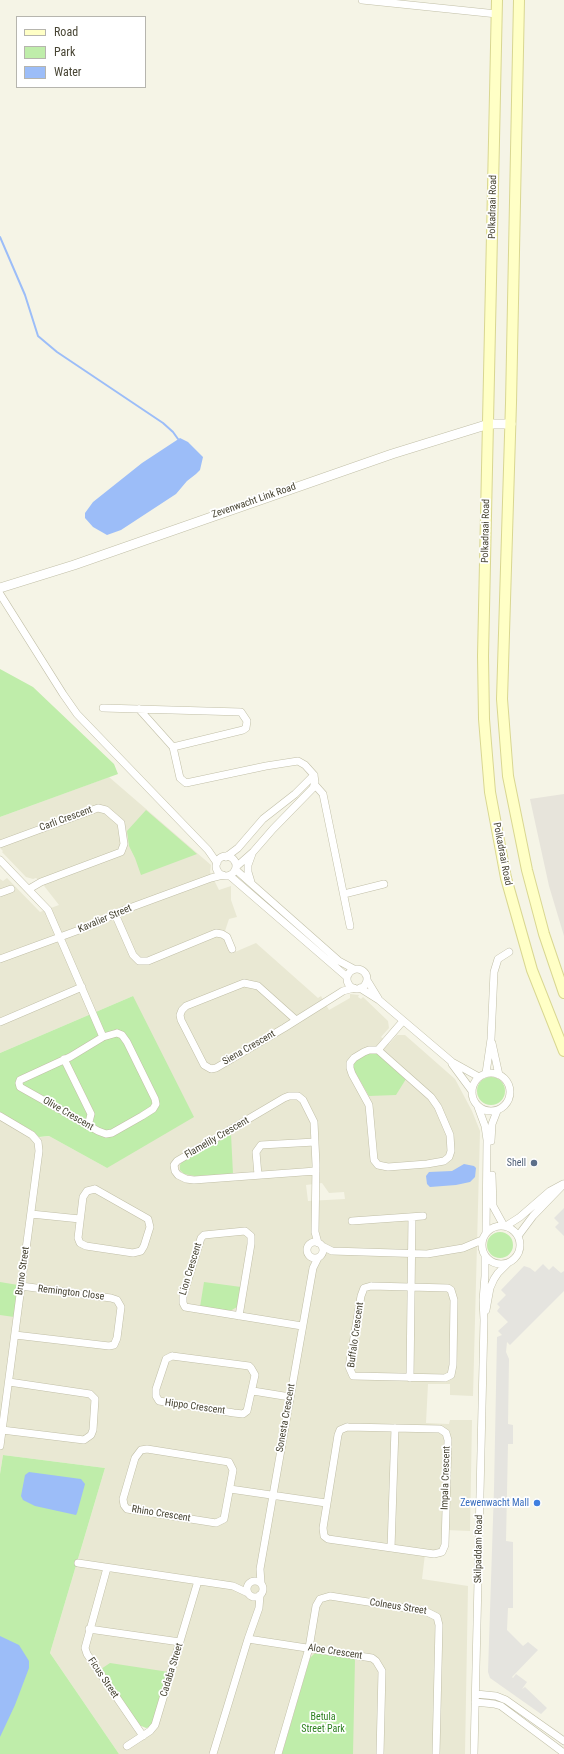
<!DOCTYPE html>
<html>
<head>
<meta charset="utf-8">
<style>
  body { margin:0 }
  #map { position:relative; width:564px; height:1754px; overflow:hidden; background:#f5f4e6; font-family:"Roboto Condensed",sans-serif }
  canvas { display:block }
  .legend { position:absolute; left:16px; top:16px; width:130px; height:72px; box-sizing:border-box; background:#fff; border:1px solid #b6b5ae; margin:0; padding:5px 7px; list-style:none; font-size:12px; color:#484534 }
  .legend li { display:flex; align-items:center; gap:8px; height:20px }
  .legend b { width:20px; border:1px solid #b6b5ae }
</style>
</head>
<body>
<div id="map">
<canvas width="564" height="1754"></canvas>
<ul class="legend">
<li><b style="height:5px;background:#ffffc6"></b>Road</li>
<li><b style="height:11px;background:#bfedaa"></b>Park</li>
<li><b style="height:11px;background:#9cbdf8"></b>Water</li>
</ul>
</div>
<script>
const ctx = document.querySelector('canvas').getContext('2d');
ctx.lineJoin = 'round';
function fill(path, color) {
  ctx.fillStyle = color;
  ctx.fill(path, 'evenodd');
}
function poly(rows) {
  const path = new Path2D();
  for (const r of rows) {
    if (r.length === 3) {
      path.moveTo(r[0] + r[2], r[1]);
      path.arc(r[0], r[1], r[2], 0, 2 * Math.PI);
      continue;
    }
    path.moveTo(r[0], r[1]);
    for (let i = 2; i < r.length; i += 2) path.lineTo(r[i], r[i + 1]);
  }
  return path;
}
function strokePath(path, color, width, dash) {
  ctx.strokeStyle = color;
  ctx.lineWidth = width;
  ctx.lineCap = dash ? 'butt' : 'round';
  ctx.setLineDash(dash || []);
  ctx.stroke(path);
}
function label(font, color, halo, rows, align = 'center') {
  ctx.font = font + ' "Roboto Condensed",sans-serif';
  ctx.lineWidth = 3.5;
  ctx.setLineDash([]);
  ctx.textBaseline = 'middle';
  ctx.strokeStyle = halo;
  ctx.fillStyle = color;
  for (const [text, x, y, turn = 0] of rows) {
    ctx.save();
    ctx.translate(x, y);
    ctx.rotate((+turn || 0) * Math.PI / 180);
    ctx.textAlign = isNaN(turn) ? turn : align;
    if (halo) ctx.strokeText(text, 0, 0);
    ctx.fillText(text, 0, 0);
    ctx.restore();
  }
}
const residential = poly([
  [109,777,211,865,210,872,219,890,231,886,231,900,237,917,229,919,224,934,229,939,235,952,256,943,318,998,321,996,329,1010,350,998,350,994,359,995,358,997,361,999,363,997,388,1021,389,1028,381,1037,386,1041,389,1044,397,1035,405,1035,455,1079,472,1111,480,1131,473,1396,450,1395,450,1384,428,1384,426,1423,449,1424,450,1420,472,1420,470,1531,446,1530,445,1548,425,1554,422,1579,468,1586,465,1754,119,1754,50,1653,105,1468,3,1455,0,1474,0,1116,36,1138,49,1136,107,1168,133,996,0,1053,0,879,3,881,7,878,40,912,59,905,41,882,36,878,33,879,26,877,2,852,3,851,0,848,0,817],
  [322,1183,329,1193,344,1192,345,1199,308,1201,306,1185],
  [316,1232,322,1245,332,1250,317,1258,312,1267,307,1248],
  [101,1669,154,1728,142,1736]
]);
const industrial = poly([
  [564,794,564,936,549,886,530,799]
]);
const green = poly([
  [0,669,33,687,114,764,118,774,0,817],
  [146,810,197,854,141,875,135,858,129,846,127,831],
  [133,996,194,1117,107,1168,49,1136,39,1137,33,1131,0,1113,0,1053],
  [368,1053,378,1054,406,1079,396,1095,369,1096,354,1070,353,1065,355,1061],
  [491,1091,14],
  [231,1134,233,1174,195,1176,184,1174,180,1170,180,1165,182,1162],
  [500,1245,13],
  [0,1282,18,1285,14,1317,0,1315],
  [204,1282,241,1287,237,1307,230,1311,200,1307],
  [3,1455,105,1468,50,1653,119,1754,0,1754,0,1474],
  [319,1653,355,1659,353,1754,282,1754,310,1658,314,1654],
  [110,1663,169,1672,153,1724,150,1727,146,1728,139,1725,101,1669]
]);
const parking = poly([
  [564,1208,564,1236,555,1227,559,1223,554,1218],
  [543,1264,549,1270,553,1266,561,1273,564,1271,564,1291,510,1345,507,1342,506,1352,509,1359,508,1424,513,1425,513,1444,508,1444,506,1541,513,1542,513,1608,508,1608,507,1630,523,1646,528,1642,538,1650,512,1677,513,1678,516,1674,527,1682,522,1689,525,1687,547,1708,541,1714,490,1678,488,1672,494,1489,497,1337,502,1335,498,1331,508,1322,497,1311,500,1307,497,1304,506,1295,501,1290,524,1266,530,1268,535,1272]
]);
const water = poly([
  [180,438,188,442,203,457,200,470,196,474,187,481,176,494,121,530,107,535,93,527,85,518,85,513,93,502,142,463],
  [464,1164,474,1166,476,1168,475,1177,470,1182,456,1185,430,1187,427,1184,426,1176,429,1172,452,1171],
  [29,1472,81,1479,85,1484,77,1513,76,1515,35,1506,23,1500,21,1496,25,1475],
  [0,1636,19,1645,29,1661,29,1668,15,1705,0,1737]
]);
const stream = poly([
  [0,237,25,295,38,336,57,352,163,423,173,432,178,439]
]);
const minor = poly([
  [362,0,497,14],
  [0,594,63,694,77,714,208,850,217,863],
  [103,708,241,712,247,721,246,728,243,730,173,747],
  [139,709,173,747,180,778,186,783,266,766,298,761,305,765,314,775,315,782,313,788,273,829,253,852,236,867],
  [315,785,323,794,350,926],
  [0,844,98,808,106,810,121,823,124,844,121,852,41,882,29,889],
  [226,866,10],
  [226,857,238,848,263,819,295,794,314,775],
  [0,860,48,910,103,1037],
  [236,870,339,961,354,969],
  [230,876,347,977],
  [251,882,248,872,248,865,252,854],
  [0,893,11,889],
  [344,894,384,884],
  [115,914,133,955,139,961,148,961,216,933,222,934,227,937,232,949],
  [0,959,90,926,124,910,211,878,223,875],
  [357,979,10],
  [367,980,378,998],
  [360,988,379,1000,452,1062,479,1077],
  [296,1020,258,986,244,983,186,1006,182,1010,180,1015,181,1020,204,1065,211,1069,216,1068,284,1028,343,991,354,988],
  [0,1022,82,987],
  [117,1033,122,1035,127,1042,155,1099,156,1104,153,1109,142,1116,112,1133,106,1134,98,1131,20,1087,19,1083,20,1080,70,1057,103,1037,117,1033],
  [492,1043,499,1075],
  [378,1050,431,1097,438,1107,450,1135,451,1151,449,1157,444,1161,427,1164,388,1167,378,1165,374,1160,369,1105,352,1074,350,1068,350,1063,354,1058,364,1052,369,1050,378,1050,403,1021],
  [64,1059,91,1114,88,1126],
  [452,1064,472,1091],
  [491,1092,19],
  [486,1073,491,1039,494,972,498,959,509,952],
  [478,1107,485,1126,487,1140,486,1232],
  [0,1116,32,1135,38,1142,39,1151,0,1446],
  [491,1141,492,1124,497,1111],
  [316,1171,194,1180,186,1179,178,1175,175,1171,174,1165,177,1161,284,1098,289,1096,298,1096,303,1100,314,1122,316,1165,315,1232,318,1243],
  [258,1175,256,1152,261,1145,315,1142],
  [492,1175,493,1206,504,1226],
  [95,1189,148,1219,150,1227,144,1246,141,1251,133,1253,86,1246,80,1243,78,1238,83,1197,87,1191,95,1189],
  [31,1214,80,1219],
  [352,1221,423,1216],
  [501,1245,19],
  [506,1226,520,1217,550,1191,563,1184],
  [518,1236,533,1216,561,1187],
  [315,1250,8],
  [322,1246,332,1251,427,1254,463,1248,482,1240],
  [371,1286,448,1288,451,1290,454,1300,453,1365,451,1375,445,1378,353,1376,349,1367,361,1296,364,1288,371,1286],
  [486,1310,490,1288,494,1279,498,1273,508,1263],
  [239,1316,251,1244,251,1236,245,1231,204,1235,201,1238,183,1296,183,1303,185,1307,302,1326],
  [15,1335,109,1346,114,1345,117,1338,121,1307,117,1300,111,1298,21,1286],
  [172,1356,249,1366,251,1368,255,1375,247,1411,243,1414,234,1413,159,1401,156,1396,156,1389,166,1359,172,1356],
  [410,1378,412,1217],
  [253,1391,290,1397],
  [347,1427,440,1429,446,1433,448,1440,445,1545,442,1552,434,1554,328,1539,324,1536,323,1528,338,1435,340,1430,347,1427],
  [2,1430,84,1440,91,1435,93,1430,95,1399,90,1394,9,1382],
  [147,1449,229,1462,233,1470,224,1519,216,1523,127,1509,124,1505,123,1499,135,1458,141,1450,147,1449],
  [230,1489,326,1503],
  [391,1548,395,1428],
  [78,1563,233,1586,248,1593],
  [107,1568,85,1648,87,1654,143,1736],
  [255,1589,8],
  [261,1583,260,1569,313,1268,318,1258],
  [89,1629,180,1642],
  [248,1639,372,1658,376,1661,382,1671,380,1754],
  [476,1694,496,1696,506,1700,564,1741],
  [475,1702,494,1704,501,1706,564,1753],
  [127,1746,150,1731,155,1725,198,1581],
  [213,1754,248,1639,259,1608,260,1595],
  [278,1754,309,1648,316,1606,320,1599,330,1596,425,1611,437,1617,439,1625,436,1754],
  [474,1754,484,1320,483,1300,485,1276,485,1256]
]);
const tertiary = poly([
  [0,588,74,565,392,454,489,424,511,424]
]);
const secondary = poly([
  [497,0,483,656,484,719,490,792,506,878,532,970,564,1051],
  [519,0,511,403,502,699,508,776,527,870,544,934,564,993]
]);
const markers = [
  [534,1163,4,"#5c6f8a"],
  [537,1503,4,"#3f7fe0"]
];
const streetNames = [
  ["Polkadraai Road",493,207,-89],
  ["Zevenwacht Link Road",254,501,-19],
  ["Polkadraai Road",486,531,-89],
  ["Carli Crescent",66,819,-20],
  ["Polkadraai Road",502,854,79],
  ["Kavalier Street",105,919,-23],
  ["Siena Crescent",249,1048,-30],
  ["Olive Crescent",68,1114,30],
  ["Flamelily Crescent",217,1138,-30],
  ["Lion Crescent",191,1269,-73],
  ["Bruno Street",23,1271,-82],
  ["Remington Close",71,1293,7],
  ["Buffalo Crescent",356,1335,-82],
  ["Hippo Crescent",195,1407,8],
  ["Sonesta Crescent",286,1418,-80],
  ["Impala Crescent",446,1478,-88],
  ["Rhino Crescent",161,1514,9],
  ["Skilpaddam Road",479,1549,-89],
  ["Colneus Street",398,1607,9],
  ["Aloe Crescent",335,1652,9],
  ["Cadaba Street",172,1670,-73],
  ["Ficus Street",103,1678,56]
];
const serviceNames = [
  ["Shell",526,1163]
];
const shopNames = [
  ["Zewenwacht Mall",529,1503]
];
const parkNames = [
  ["Betula",323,1717],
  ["Street Park",323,1729]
];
fill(residential, '#e9e8d3');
fill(industrial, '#e7e4db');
fill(green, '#bfedaa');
fill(parking, '#e5e4df');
fill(water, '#9cbdf8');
strokePath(stream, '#9cbdf8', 2);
strokePath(minor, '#c1bfa7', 8);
strokePath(tertiary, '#c1bfa7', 10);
strokePath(secondary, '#d9d791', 12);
strokePath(minor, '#fff', 7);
strokePath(tertiary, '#fff', 9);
strokePath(secondary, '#ffffc6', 10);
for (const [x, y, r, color] of markers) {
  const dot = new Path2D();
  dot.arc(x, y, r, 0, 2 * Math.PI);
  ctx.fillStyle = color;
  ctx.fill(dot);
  strokePath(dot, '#fff', 1.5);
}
label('10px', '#484534', '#fff', streetNames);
label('10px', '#4e5e75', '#fff', serviceNames, 'right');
label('10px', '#366cbe', '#fff', shopNames, 'right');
label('10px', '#2f8121', '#fff', parkNames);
</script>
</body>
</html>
